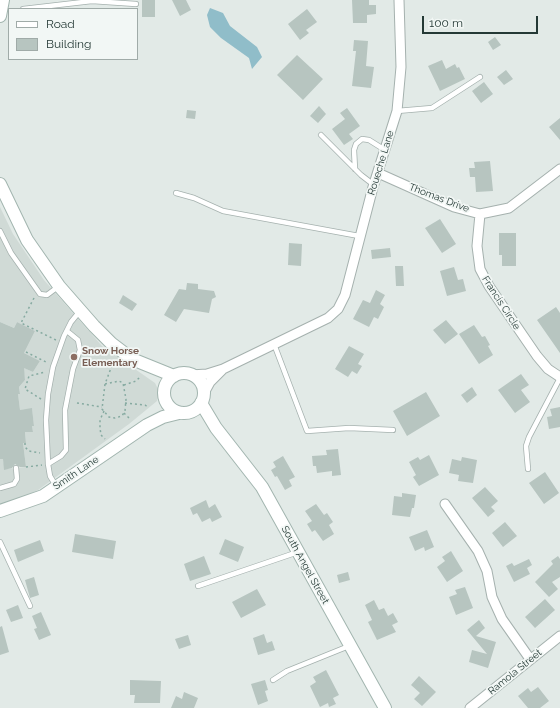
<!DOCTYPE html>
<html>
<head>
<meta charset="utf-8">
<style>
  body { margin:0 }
  #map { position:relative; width:560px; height:708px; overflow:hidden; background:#e2eae7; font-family:Raleway,sans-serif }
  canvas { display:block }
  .legend { position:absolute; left:8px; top:8px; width:130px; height:52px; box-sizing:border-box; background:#f2f7f5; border:1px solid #a0aba8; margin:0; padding:5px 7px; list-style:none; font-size:12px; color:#243935 }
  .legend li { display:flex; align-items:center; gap:8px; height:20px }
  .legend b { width:20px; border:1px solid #a0aba8 }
  .scale { position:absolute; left:422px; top:16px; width:116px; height:18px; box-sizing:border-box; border:2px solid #243935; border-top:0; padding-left:5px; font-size:12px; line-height:14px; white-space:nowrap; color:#243935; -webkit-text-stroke:3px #f2f7f5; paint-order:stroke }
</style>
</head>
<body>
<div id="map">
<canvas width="560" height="708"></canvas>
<ul class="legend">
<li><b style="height:5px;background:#fff"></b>Road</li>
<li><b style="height:11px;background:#b7c5c0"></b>Building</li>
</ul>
<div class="scale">100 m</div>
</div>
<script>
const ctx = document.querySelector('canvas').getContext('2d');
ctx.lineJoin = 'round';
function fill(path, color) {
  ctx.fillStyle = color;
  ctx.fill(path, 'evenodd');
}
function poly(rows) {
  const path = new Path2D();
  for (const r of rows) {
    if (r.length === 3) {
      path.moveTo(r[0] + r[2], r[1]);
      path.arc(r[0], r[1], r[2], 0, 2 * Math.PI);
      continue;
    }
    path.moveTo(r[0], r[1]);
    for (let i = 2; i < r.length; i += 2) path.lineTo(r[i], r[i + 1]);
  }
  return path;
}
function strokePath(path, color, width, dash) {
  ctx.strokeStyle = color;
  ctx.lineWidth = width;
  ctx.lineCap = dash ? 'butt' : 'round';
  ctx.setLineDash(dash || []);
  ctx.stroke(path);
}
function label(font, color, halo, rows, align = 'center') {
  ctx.font = font + ' Raleway,sans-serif';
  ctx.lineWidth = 3.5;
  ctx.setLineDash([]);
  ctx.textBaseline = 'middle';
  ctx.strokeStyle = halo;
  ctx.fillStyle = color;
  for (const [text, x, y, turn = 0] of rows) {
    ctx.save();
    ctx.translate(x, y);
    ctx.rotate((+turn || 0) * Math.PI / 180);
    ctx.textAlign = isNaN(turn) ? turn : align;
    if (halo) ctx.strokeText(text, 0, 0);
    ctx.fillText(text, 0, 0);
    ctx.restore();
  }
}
const built = poly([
  [0,207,13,234,44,280,102,346,155,383,159,391,157,401,129,424,38,490,10,503,0,505,0,459,3,459,5,469,26,467,23,443,26,442,25,432,33,432,32,426,34,426,32,409,20,410,18,394,20,393,19,387,25,380,24,373,22,369,23,367,33,372,40,361,24,353,35,331,17,322,14,328,0,322]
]);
const water = poly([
  [210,8,223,13,230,26,257,47,262,57,252,69,249,58,221,38,210,27,207,15]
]);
const building = poly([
  [142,0,155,0,155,17,142,17],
  [172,0,186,0,191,10,180,16],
  [352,0,369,0,369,5,376,5,376,14,367,15,367,23,353,23],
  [307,9,317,22,306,30,309,33,300,40,288,24],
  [495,37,501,45,493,50,488,42],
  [354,40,368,41,366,66,374,67,371,88,352,86,356,51,353,51],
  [297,55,323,79,303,100,277,75],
  [442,60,446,69,455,64,457,68,459,67,465,79,440,91,428,66],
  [506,70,513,79,504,85,497,77],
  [484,82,493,94,481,103,472,91],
  [319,106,326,114,318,123,310,116],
  [347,108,360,126,349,134,353,139,344,145,332,129,345,119,340,113],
  [187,110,196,111,195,119,186,118],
  [560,118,560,140,549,127],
  [490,161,493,191,476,192,475,177,470,177,469,168,475,168,474,162],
  [440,219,456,244,442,253,425,228],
  [499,233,516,233,516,266,502,266,502,255,499,255],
  [289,243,302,244,301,266,288,265],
  [390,248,391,257,372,259,371,250],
  [395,266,403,266,404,286,396,286],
  [454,267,458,280,463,279,466,291,447,296,440,271],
  [187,283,198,284,198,289,214,291,216,297,212,299,209,313,184,309,176,322,164,315,179,289,186,290],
  [376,290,385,295,380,304,384,307,378,319,374,317,369,327,353,319,363,300,370,303],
  [123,295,137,304,132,311,119,303],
  [556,307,560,313,560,353,537,320],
  [446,320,458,334,445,344,433,330],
  [0,322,14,328,17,322,35,331,24,353,40,361,33,372,24,368,25,380,19,387,20,394,18,394,20,410,32,408,34,426,32,426,33,432,25,432,26,443,23,443,26,467,20,467,15,464,12,468,4,470,3,459,0,459],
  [474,325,482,337,485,336,490,345,488,346,493,355,479,364,459,334],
  [349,346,364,354,358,364,362,366,357,374,352,371,348,377,335,369],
  [521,374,529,385,521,390,530,402,515,413,498,390],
  [472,387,477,395,467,403,461,395],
  [426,392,440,416,407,436,393,411],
  [560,407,560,427,549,429,547,417,552,416,550,409],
  [338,449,341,475,332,476,332,471,317,473,316,466,313,466,312,456,327,455,326,450],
  [429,455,439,475,419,486,413,477,416,475,409,462,418,457,420,460],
  [283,456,295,477,289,480,292,486,285,490,277,476,275,477,271,470,276,467,273,462],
  [462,457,477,460,473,483,458,481,459,475,449,473,452,459,461,461],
  [545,472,559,493,544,504,529,483],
  [485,487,498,501,491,507,495,511,488,517,472,498],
  [402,493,416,495,414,508,412,508,410,517,392,515,394,496,402,497],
  [206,500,209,508,215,504,222,517,212,522,210,518,202,522,197,513,193,515,190,508],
  [316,504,324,515,327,513,333,522,329,525,334,534,323,541,315,530,312,532,307,524,312,521,305,511],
  [505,522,517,536,503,547,492,533],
  [427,530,434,547,425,551,424,547,415,551,409,537],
  [75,534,116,541,113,559,72,552],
  [225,539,244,547,238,562,219,554],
  [40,540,44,551,18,562,14,550],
  [451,551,463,571,447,582,437,567,445,561,442,557],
  [204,556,211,574,190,581,184,564],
  [558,556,560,559,560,577,552,582,558,589,549,597,535,582,553,564,551,561],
  [529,559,532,565,527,568,530,574,514,582,506,566,512,563,514,566],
  [348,572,350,580,339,583,337,575],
  [34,577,39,595,30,598,25,580],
  [465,587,473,608,456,615,449,597,457,594,455,590],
  [257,589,266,605,241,618,232,602],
  [545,599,555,610,535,628,525,617],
  [374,600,379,610,384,608,388,616,393,613,398,622,392,625,396,632,377,640,368,622,372,620,365,605],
  [18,605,23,618,11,622,6,610],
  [41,612,51,635,39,640,34,629,37,628,32,616],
  [479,620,485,628,476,636,496,642,488,668,469,662,472,650,487,654,467,630],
  [2,626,9,652,0,655,0,627],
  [264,634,267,643,272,641,275,650,258,655,253,638],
  [188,635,191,645,179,649,175,639],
  [326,670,339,695,333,698,336,704,329,707,328,703,320,707,310,686,316,682,313,677],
  [419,676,436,692,422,706,414,699,420,693,411,685],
  [130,680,161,681,160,703,134,703,135,695,130,695],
  [265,680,268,690,265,691,268,701,258,705,251,684],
  [538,687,549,701,540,708,528,708,518,696,528,688,531,692],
  [184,692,198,698,194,708,171,708,176,696,182,699]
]);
const path = poly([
  [34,298,21,323,56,340],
  [26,352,48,363],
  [105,384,119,381,123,383,126,399,125,411,122,416,115,418,109,417,102,409,105,384,114,360],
  [124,385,136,381,140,377],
  [41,399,25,389,29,376,45,372],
  [77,403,102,407],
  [125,403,145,405,148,407],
  [104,411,100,420,100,428,101,435,105,439],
  [124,413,131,420],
  [25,443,25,447,29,451,40,453],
  [26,467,42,465]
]);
const lane = poly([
  [23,9,92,1,136,4],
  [397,111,432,108,480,77],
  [321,135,361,175,374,185],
  [355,169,354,150,356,144,362,139,369,140,385,150],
  [176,193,194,198,223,211,359,236],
  [0,231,11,253,40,294,47,295,59,286],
  [274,344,307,431,349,428,393,430],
  [48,464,61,456,66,450,65,410,73,369,80,350,78,340,67,331],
  [528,469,526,446,529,437,560,378],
  [56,486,50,476,48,464,46,420,48,394,53,367,64,336,71,322,80,311],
  [0,488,14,484,17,479,16,468],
  [0,542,30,606],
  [198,586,298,552],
  [273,680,287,671,349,646]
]);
const street = poly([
  [378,173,454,207,480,214,509,208,560,169],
  [480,214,477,246,480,269,489,286,537,356,548,369,560,377],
  [191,375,207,374,223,369,328,318,338,309,345,295,373,187,397,111,401,67,399,0],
  [204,393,210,382,222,370],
  [445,504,478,551,487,571,492,597,502,619,530,659],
  [470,708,560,636]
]);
const secondary = poly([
  [0,16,3,0],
  [0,184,27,240,59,286,94,326,111,343,132,359,174,376],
  [184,393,20],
  [201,403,216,428,262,487,385,708],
  [0,511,43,496,147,425,163,417,179,413]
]);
const markers = [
  [74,357,4,"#8d6e63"]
];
const streetNames = [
  ["Roueche Lane",381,163,-73],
  ["Thomas Drive",439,198,21],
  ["Francis Circle",501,303,57],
  ["Smith Lane",76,473,-34],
  ["South Angel Street",305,565,61],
  ["Ramola Street",515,672,-39]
];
const educationNames = [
  ["Snow Horse",82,351],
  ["Elementary",82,363]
];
fill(built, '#d0dad6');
fill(water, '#90bdc9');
fill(building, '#b7c5c0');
strokePath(lane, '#a5b1ae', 6);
strokePath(street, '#a5b1ae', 11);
strokePath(secondary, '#a2b5af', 14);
strokePath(path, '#86aaa1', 1.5, [2, 3]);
strokePath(lane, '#fff', 4.5);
strokePath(street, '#fff', 9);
strokePath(secondary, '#fff', 12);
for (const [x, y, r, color] of markers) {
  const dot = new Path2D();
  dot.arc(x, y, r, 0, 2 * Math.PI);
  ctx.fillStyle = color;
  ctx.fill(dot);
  strokePath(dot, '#f2f7f5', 1.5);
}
label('10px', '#243935', '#f2f7f5', streetNames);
label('bold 10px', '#785e54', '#f2f7f5', educationNames, 'left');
</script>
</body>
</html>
